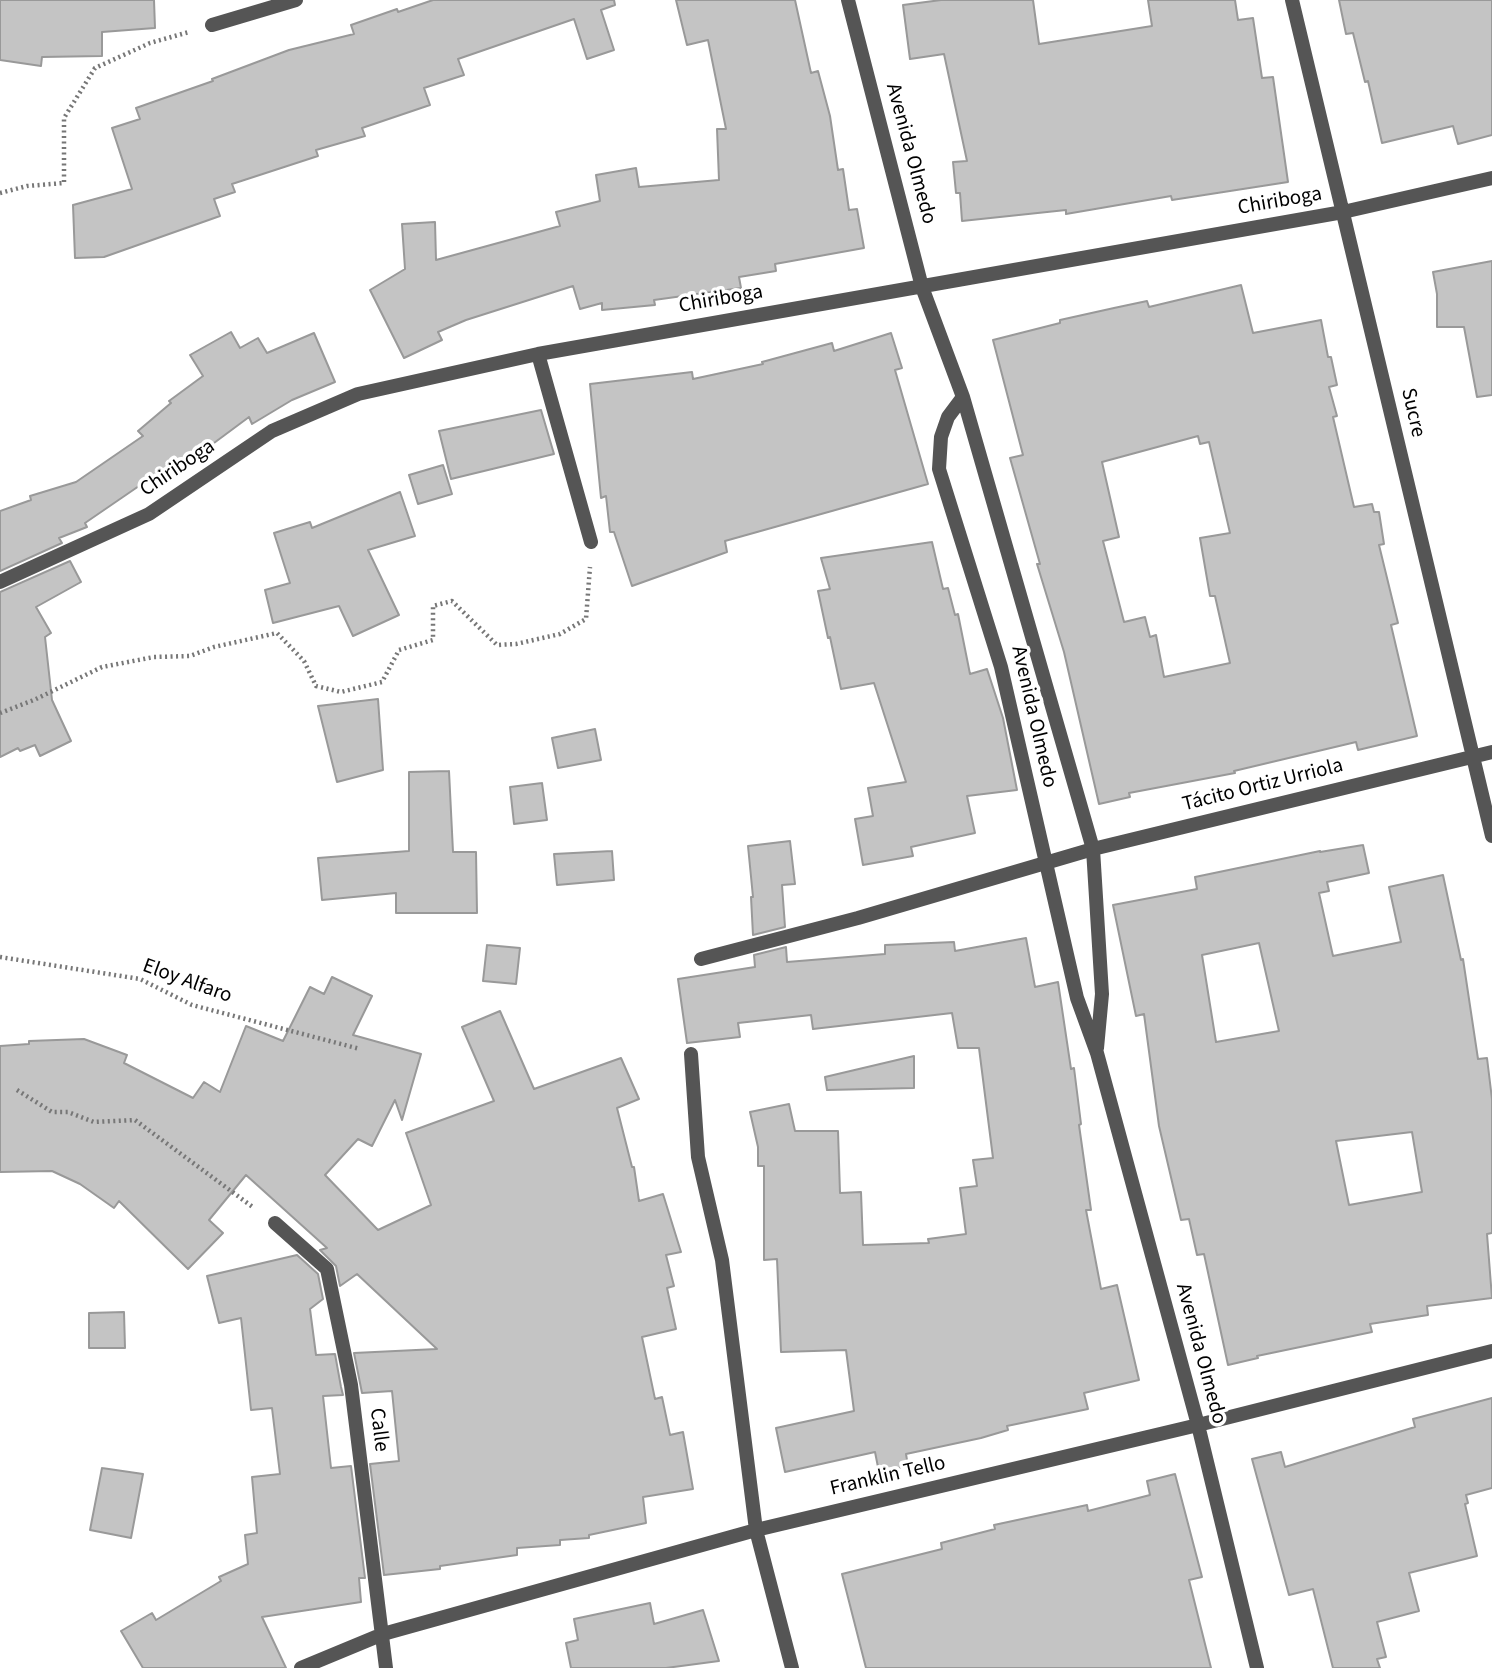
<!DOCTYPE html>
<html>
<head>
<meta charset="utf-8">
<style>
  body { margin:0 }
  canvas { display:block; background:#fff }
</style>
</head>
<body>
<canvas width="1492" height="1668"></canvas>
<script>
const ctx = document.querySelector('canvas').getContext('2d');
ctx.lineJoin = 'round';
function fill(path, color) {
  ctx.fillStyle = color;
  ctx.fill(path, 'evenodd');
}
function poly(rows) {
  const path = new Path2D();
  for (const r of rows) {
    path.moveTo(r[0], r[1]);
    for (let i = 2; i < r.length; i += 2) path.lineTo(r[i], r[i + 1]);
  }
  return path;
}
function strokePath(path, color, width, dash) {
  ctx.strokeStyle = color;
  ctx.lineWidth = width;
  ctx.lineCap = dash ? 'butt' : 'round';
  ctx.setLineDash(dash || []);
  ctx.stroke(path);
}
function label(font, color, halo, rows, align = 'center') {
  ctx.font = font + ' "Source Sans 3",sans-serif';
  ctx.lineWidth = 7;
  ctx.setLineDash([]);
  ctx.textBaseline = 'middle';
  ctx.strokeStyle = halo;
  ctx.fillStyle = color;
  for (const [text, x, y, turn = 0] of rows) {
    ctx.save();
    ctx.translate(x, y);
    ctx.rotate((+turn || 0) * Math.PI / 180);
    ctx.textAlign = isNaN(turn) ? turn : align;
    if (halo) ctx.strokeText(text, 0, 0);
    ctx.fillText(text, 0, 0);
    ctx.restore();
  }
}
const building = poly([
  [0,0,154,0,155,28,102,32,102,56,42,57,41,66,0,60,0,0],
  [433,0,614,0,615,5,601,10,614,50,587,59,574,19,458,59,464,75,424,88,430,105,362,128,365,136,316,150,318,156,232,184,235,192,214,199,220,216,104,257,75,258,73,205,132,189,112,128,140,119,136,108,213,81,212,79,289,50,354,34,351,25,397,9,398,12,433,0],
  [676,0,795,0,811,73,818,71,830,116,838,170,843,169,849,210,857,209,864,248,775,264,776,271,739,277,741,288,654,300,655,305,602,310,602,303,580,309,573,286,466,320,438,332,442,340,404,358,370,290,405,269,402,224,435,222,436,260,560,226,556,212,600,201,596,175,636,168,639,187,719,180,717,129,726,129,708,40,687,45,676,0],
  [941,0,1033,0,1039,44,1152,26,1148,0,1235,0,1238,20,1253,18,1262,78,1273,77,1288,182,1172,200,1171,196,1066,214,1066,210,962,221,960,193,956,193,953,162,967,161,944,54,910,59,903,5,941,0],
  [1339,0,1492,0,1492,135,1458,144,1453,126,1382,143,1368,81,1365,82,1353,33,1346,34,1339,0],
  [1492,261,1492,395,1477,397,1464,327,1437,327,1437,294,1433,272,1492,261],
  [1241,285,1253,333,1321,320,1328,357,1331,357,1337,385,1329,387,1337,416,1333,417,1354,507,1372,504,1374,512,1379,512,1384,544,1379,545,1398,623,1391,625,1417,736,1358,750,1356,742,1234,771,1235,773,1129,793,1130,797,1099,804,1064,652,1037,564,1040,564,1010,458,1023,455,993,340,1060,323,1060,320,1114,308,1147,301,1149,307,1241,285],
  [1198,436,1200,444,1209,442,1230,533,1200,538,1210,596,1215,596,1230,663,1164,677,1156,635,1150,637,1145,617,1124,622,1103,541,1119,537,1102,462,1198,436],
  [231,332,240,348,258,338,267,353,314,333,335,382,292,400,252,424,249,417,179,469,174,462,85,523,87,527,59,538,62,543,0,571,0,511,31,500,30,496,76,482,143,436,138,431,171,403,169,401,203,376,190,355,231,332],
  [891,333,902,368,895,370,928,484,725,541,727,552,632,586,614,532,610,532,606,496,601,498,590,384,692,372,693,379,763,364,762,362,832,343,834,351,891,333],
  [541,410,554,454,451,479,439,431,541,410],
  [443,465,452,494,418,504,409,475,443,465],
  [400,492,415,536,368,550,399,615,353,636,339,606,273,623,265,590,290,583,274,533,310,522,312,528,400,492],
  [932,542,943,589,948,588,955,615,958,614,970,674,987,669,1003,718,1017,790,967,796,975,833,911,847,913,856,863,865,855,819,873,816,868,788,906,782,874,683,841,689,830,637,828,638,818,591,830,589,821,558,932,542],
  [70,561,81,582,36,607,51,633,45,637,52,700,71,741,40,756,35,745,20,751,18,748,0,757,0,592,70,561],
  [378,699,383,770,337,782,318,706,378,699],
  [595,729,601,760,558,768,552,738,595,729],
  [449,771,453,852,476,852,477,913,396,913,396,893,322,900,318,858,409,851,409,772,449,771],
  [542,783,547,820,514,824,510,787,542,783],
  [790,841,795,884,782,885,785,927,753,935,751,897,753,897,748,846,790,841],
  [1363,845,1369,873,1327,882,1329,891,1319,893,1333,956,1401,942,1389,887,1443,875,1461,960,1463,959,1478,1059,1487,1058,1492,1099,1492,1233,1487,1234,1492,1298,1427,1306,1428,1315,1370,1324,1372,1332,1257,1356,1258,1358,1228,1365,1204,1254,1197,1255,1189,1219,1181,1220,1159,1126,1144,1014,1136,1016,1113,905,1197,889,1195,877,1320,851,1320,852,1363,845],
  [1259,943,1279,1031,1216,1042,1202,955,1259,943],
  [1412,1132,1422,1192,1349,1205,1336,1141,1412,1132],
  [612,851,614,880,557,885,554,854,612,851],
  [1026,938,1035,987,1058,982,1071,1069,1074,1068,1081,1124,1079,1125,1091,1210,1086,1210,1101,1289,1117,1285,1139,1380,1084,1393,1088,1409,1007,1426,1008,1430,981,1438,906,1454,908,1466,879,1472,875,1452,785,1472,776,1428,854,1411,846,1350,781,1352,777,1259,764,1260,764,1166,758,1166,758,1147,750,1112,789,1104,795,1131,838,1131,840,1193,861,1192,863,1245,929,1243,928,1239,966,1234,960,1188,977,1186,973,1160,993,1158,979,1048,958,1048,952,1013,813,1029,811,1015,738,1023,740,1037,687,1043,678,979,755,967,754,955,786,947,787,962,885,954,885,945,954,942,955,951,1026,938],
  [487,945,520,948,516,984,483,981,487,945],
  [332,977,372,996,353,1035,421,1054,402,1120,395,1100,372,1146,358,1139,325,1175,378,1230,431,1205,406,1133,494,1101,462,1027,500,1011,534,1089,621,1058,639,1099,617,1108,632,1167,634,1167,639,1201,663,1194,681,1252,666,1255,674,1286,667,1288,676,1329,642,1337,655,1399,662,1397,670,1435,683,1432,693,1489,643,1497,646,1523,589,1535,589,1538,560,1540,560,1545,517,1548,517,1555,440,1566,440,1569,384,1575,370,1464,399,1461,392,1391,362,1393,354,1353,437,1349,357,1274,340,1286,336,1266,320,1250,327,1248,246,1175,209,1220,223,1233,188,1269,119,1201,114,1208,80,1184,52,1171,0,1172,0,1046,29,1044,29,1041,84,1039,127,1055,124,1063,193,1098,204,1082,220,1092,246,1026,283,1041,310,987,324,994,332,977],
  [914,1056,914,1088,827,1090,825,1077,914,1056],
  [297,1255,318,1274,323,1299,310,1309,316,1355,335,1354,341,1387,343,1395,323,1396,331,1468,351,1466,365,1578,359,1578,361,1602,262,1617,286,1668,143,1668,121,1631,152,1613,156,1620,221,1581,219,1577,248,1564,245,1535,257,1533,252,1477,280,1474,272,1408,251,1410,241,1318,219,1323,207,1276,297,1255],
  [124,1312,125,1348,89,1348,89,1313,124,1312],
  [1492,1398,1492,1488,1466,1495,1468,1503,1465,1504,1477,1556,1409,1573,1419,1611,1377,1622,1386,1657,1377,1659,1380,1668,1333,1668,1313,1589,1289,1595,1252,1459,1281,1452,1285,1467,1415,1427,1413,1419,1492,1398],
  [102,1468,143,1474,131,1538,90,1530,102,1468],
  [1175,1474,1202,1577,1189,1580,1211,1668,866,1668,842,1574,942,1549,941,1543,995,1529,994,1525,1087,1505,1088,1511,1150,1495,1147,1481,1175,1474],
  [650,1603,654,1624,703,1610,719,1661,666,1668,571,1668,566,1643,578,1640,574,1619,650,1603]
]);
const path = poly([
  [0,193,27,186,64,183,64,118,95,68,150,43,189,32],
  [0,713,34,700,102,667,154,657,190,656,214,647,277,633,304,661,316,686,341,692,382,682,399,650,433,640,433,606,452,601,497,645,516,644,560,634,586,619,590,567],
  [0,957,140,979,192,1005,360,1049],
  [17,1090,52,1112,68,1112,94,1122,135,1120,254,1208]
]);
const street = poly([
  [848,0,922,287,963,397,948,417,941,437,939,469,1001,667,1077,998,1097,1053,1198,1425,1257,1668],
  [1292,0,1492,836],
  [212,25,296,0],
  [538,354,591,542],
  [963,397,1093,849,1102,994,1097,1048],
  [0,582,149,514,272,431,358,394,538,354,1343,212,1492,178],
  [701,959,858,918,1093,849,1492,752],
  [691,1054,698,1157,722,1260,756,1530,792,1668],
  [275,1223,327,1269,351,1385,386,1668],
  [301,1668,383,1634,756,1530,1198,1425,1492,1351]
]);
const streetNames = [
  ["Avenida Olmedo",910,154,75],
  ["Chiriboga",1280,202,-10],
  ["Chiriboga",721,300,-10],
  ["Sucre",1412,413,77],
  ["Chiriboga",178,469,-34],
  ["Avenida Olmedo",1033,717,77],
  ["Tácito Ortiz Urriola",1263,786,-14],
  ["Eloy Alfaro",187,982,20],
  ["Avenida Olmedo",1200,1354,75],
  ["Calle",378,1430,83],
  ["Franklin Tello",888,1477,-13]
];
fill(building, '#c4c4c4');
strokePath(building, '#999', 2);
strokePath(path, '#777', 4.5, [2, 3.5]);
strokePath(street, '#555', 14);
label('21px', '#000', '#fff', streetNames);
</script>
</body>
</html>
